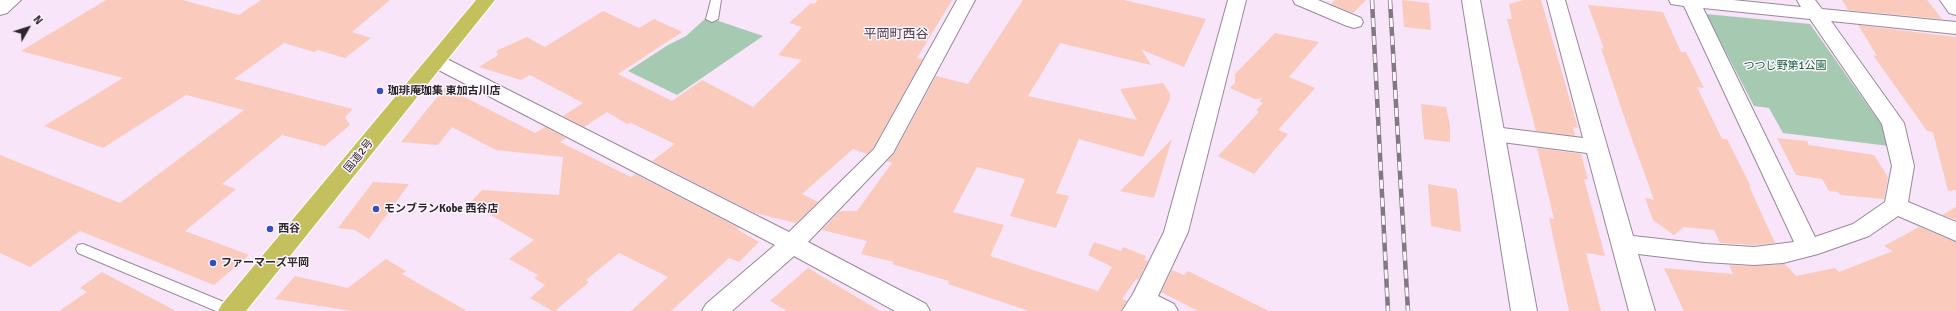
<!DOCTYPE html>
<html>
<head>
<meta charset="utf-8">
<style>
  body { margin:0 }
  #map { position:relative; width:1956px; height:311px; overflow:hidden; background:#f8e5f9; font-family:Signika,sans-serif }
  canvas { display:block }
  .north { position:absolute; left:8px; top:8px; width:40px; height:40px; -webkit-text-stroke:3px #fef6fe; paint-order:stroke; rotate:51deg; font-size:11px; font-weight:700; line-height:16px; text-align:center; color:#2d262d }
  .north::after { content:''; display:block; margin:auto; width:14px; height:18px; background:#2d262d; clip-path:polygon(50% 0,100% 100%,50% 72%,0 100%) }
</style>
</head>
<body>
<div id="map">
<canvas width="1956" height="311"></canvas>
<div class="north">N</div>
</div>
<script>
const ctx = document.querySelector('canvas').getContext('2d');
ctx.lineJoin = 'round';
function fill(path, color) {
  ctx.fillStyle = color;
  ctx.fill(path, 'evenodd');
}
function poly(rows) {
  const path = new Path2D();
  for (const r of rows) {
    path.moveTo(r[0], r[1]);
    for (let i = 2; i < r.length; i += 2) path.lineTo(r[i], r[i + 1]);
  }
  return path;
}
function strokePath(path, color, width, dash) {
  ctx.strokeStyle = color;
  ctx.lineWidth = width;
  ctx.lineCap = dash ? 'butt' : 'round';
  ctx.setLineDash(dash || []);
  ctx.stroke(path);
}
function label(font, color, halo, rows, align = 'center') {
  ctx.font = font + ' Signika,"Noto Sans JP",sans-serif';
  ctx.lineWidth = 3;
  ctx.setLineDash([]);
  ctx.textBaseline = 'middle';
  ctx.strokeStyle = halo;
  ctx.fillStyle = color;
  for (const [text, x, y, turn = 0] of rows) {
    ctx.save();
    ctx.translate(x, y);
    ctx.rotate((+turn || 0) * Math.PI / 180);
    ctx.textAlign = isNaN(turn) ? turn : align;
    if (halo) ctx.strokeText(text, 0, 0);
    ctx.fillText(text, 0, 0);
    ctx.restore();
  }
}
const green = poly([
  [1706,14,1810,24,1881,124,1889,146,1783,133,1769,108,1754,106],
  [707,17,763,36,677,95,628,71,668,45,686,36]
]);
const building = poly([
  [106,0,182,0,239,15,261,0,390,0,352,32,371,38,345,58,318,50,314,52,284,43,234,79,353,109,345,117,350,125,325,146,282,135,222,184,236,189,185,231,249,255,214,285,80,231,30,267,0,253,0,155,120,203,244,110,186,95,103,148,44,126,123,78,21,51],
  [818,0,952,0,917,58,923,59,873,148,867,154,853,149,802,194,818,202,796,223,755,213,652,161,675,144,631,123,627,124,607,112,584,127,563,116,583,103,530,75,521,80,479,67,498,55,496,51,527,37,545,47,603,11,639,28,654,19,682,32,618,74,672,101,702,80,753,107,802,60,778,55,802,27,789,23,811,3,814,4],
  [1023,0,1124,0,1206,19,1184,67,1142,50,1151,65,1060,43,1028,96,1137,120,1120,89,1163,83,1170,94,1170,99,1143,157,1079,139,1056,193,1069,196,1056,228,1010,216,1025,179,977,167,953,212,1004,225,990,256,1098,291,1112,267,1088,255,1094,242,1121,251,1123,247,1146,256,1144,260,1148,261,1138,280,1136,279,1122,299,1127,301,1121,311,1029,311,948,284,949,281,892,264,894,262,861,254,867,241,822,230,840,211,857,211,892,163,887,161,894,154,936,76,968,84],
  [1335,0,1366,0,1353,13,1331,4],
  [1402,0,1429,3,1431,30,1404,27],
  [1524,0,1541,0,1578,128,1573,127,1575,136,1536,131,1507,19,1512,19,1509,4],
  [1842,0,1927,0,1942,19,1848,10],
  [1588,5,1663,12,1681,52,1686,52,1704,88,1697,87,1722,139,1727,139,1751,187,1749,186,1775,243,1754,245,1720,243,1714,230,1684,227,1674,235,1653,220,1645,198,1654,200,1627,125,1601,48,1604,49],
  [1858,25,1956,37,1956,190,1948,191,1933,132,1927,131,1873,55,1877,56],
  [1275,33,1319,42,1289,77,1315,88,1278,130,1288,134,1254,174,1218,156,1259,112,1256,110,1263,103,1259,101,1263,98,1255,99,1230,88,1235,83,1235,74],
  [445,87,535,133,545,127,566,138,560,142,631,177,635,174,739,228,738,230,759,242,739,262,729,258,671,311,631,311,668,277,619,253,586,280,589,282,555,311,552,311,530,298,545,285,534,278,538,275,509,259,534,240,470,203,482,190,559,195,563,157,496,150,452,127,438,145,401,142],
  [1421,104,1446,107,1450,125,1450,142,1424,139],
  [1777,138,1807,141,1809,145,1874,155,1888,177,1884,199,1841,195,1837,192,1829,191,1822,179,1796,175],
  [1172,139,1154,198,1120,191],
  [1537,148,1581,154,1588,180,1584,179,1605,256,1586,253,1601,311,1569,311,1549,218,1554,219],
  [373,182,409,184,369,239,355,230,338,228],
  [1428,184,1457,189,1461,232,1431,226],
  [1956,207,1956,220,1942,215],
  [1919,227,1956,242,1956,311,1684,311,1664,268,1733,274,1729,265,1754,266,1785,264,1796,276,1835,268,1839,272,1893,251,1884,246],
  [386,259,406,271,402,274,467,311,352,311,275,299,295,276,348,288],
  [808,268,880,311,787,311,770,301],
  [1172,270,1184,275,1188,271,1269,311,1198,311,1161,292],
  [102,272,176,311,59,311,87,292,80,288]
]);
const service = poly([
  [711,0,721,0,718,19,712,22,706,19,711,0],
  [83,244,236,307,239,311,216,311,78,253,76,249,78,245,83,244]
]);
const minor = poly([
  [0,0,21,0,7,13,0,15,0,0],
  [957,0,975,0,893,153,808,242,926,304,930,311,895,311,794,256,732,311,702,311,706,304,775,245,429,65,426,61,429,57,436,55,443,57,789,232,874,149,957,0],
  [1228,0,1246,0,1188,232,1158,296,1174,304,1178,311,1122,311,1133,294,1164,232,1228,0],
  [1293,0,1318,0,1361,18,1363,22,1361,26,1354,28,1347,26,1295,4,1293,0],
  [1547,0,1565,0,1633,236,1705,244,1754,247,1794,242,1684,6,1671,4,1669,0,1733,0,1801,7,1797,0,1815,0,1822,9,1956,22,1956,34,1831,21,1904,123,1914,166,1908,202,1956,222,1956,241,1898,216,1869,236,1818,254,1783,263,1754,265,1705,262,1638,254,1655,311,1629,311,1587,153,1494,141,1486,139,1483,134,1486,129,1494,127,1583,138,1547,0],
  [1703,8,1810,19,1882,124,1892,166,1885,202,1853,224,1815,237,1703,8],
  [1940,0,1956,0,1956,15,1949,13,1940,0]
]);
const tertiary = poly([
  [1462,0,1480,0,1537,311,1511,311,1462,0]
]);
const trunk = poly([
  [476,0,495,0,246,311,218,311,222,304,476,0]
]);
const rail = poly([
  [1372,0,1388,311],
  [1390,0,1408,311]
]);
const markers = [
  [380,91,4,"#384dbf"],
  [376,209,4,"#384dbf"],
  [270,229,4,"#384dbf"],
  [213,263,4,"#384dbf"]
];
const parkNames = [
  ["つつじ野第1公園",1785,66]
];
const poiNames = [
  ["珈琲庵珈集 東加古川店",388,91],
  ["モンブランKobe 西谷店",384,209],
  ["西谷",278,229],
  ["ファーマーズ平岡",221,263]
];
const streetNames = [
  ["国道2号",359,156,-51]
];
const quarterNames = [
  ["平岡町西谷",896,35]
];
fill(green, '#a6cab1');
fill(building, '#facabc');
strokePath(service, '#99889a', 2);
strokePath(minor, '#99889a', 2);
strokePath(tertiary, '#99889a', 2);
strokePath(trunk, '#fff', 2);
fill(service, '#fff');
fill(minor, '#fff');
fill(tertiary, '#fff');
fill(trunk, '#c4c05e');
strokePath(rail, '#837784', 4.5);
strokePath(rail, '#fef6fe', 3, [9]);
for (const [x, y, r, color] of markers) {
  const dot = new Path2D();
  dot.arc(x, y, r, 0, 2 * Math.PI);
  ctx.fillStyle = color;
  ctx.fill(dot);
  strokePath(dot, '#fef6fe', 1.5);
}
label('11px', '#106237', '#fef6fe', parkNames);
label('bold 11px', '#2d262d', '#fef6fe', poiNames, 'left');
label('11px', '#2d262d', '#fef6fe', streetNames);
label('13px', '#4a3b4b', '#fef6fe', quarterNames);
</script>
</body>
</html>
